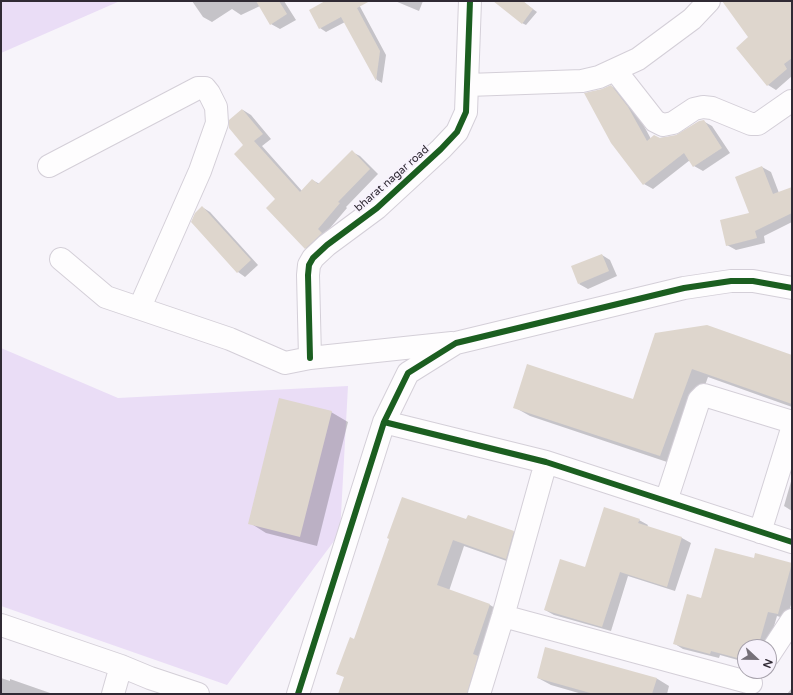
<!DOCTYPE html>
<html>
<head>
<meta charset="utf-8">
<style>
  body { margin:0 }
  #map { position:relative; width:793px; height:695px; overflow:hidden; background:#f7f4fa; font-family:"Varela Round",sans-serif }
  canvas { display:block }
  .frame { position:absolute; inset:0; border:2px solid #302a34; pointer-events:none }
  .north { position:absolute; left:737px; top:639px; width:40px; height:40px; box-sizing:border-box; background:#f7f2fc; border:1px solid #a7a2ac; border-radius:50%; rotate:112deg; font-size:11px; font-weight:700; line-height:16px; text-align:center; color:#302a34 }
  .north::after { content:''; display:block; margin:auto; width:14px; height:18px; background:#767179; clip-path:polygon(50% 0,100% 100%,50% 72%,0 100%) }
</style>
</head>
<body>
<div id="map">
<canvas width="793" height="695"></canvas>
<div class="frame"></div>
<div class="north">N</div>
</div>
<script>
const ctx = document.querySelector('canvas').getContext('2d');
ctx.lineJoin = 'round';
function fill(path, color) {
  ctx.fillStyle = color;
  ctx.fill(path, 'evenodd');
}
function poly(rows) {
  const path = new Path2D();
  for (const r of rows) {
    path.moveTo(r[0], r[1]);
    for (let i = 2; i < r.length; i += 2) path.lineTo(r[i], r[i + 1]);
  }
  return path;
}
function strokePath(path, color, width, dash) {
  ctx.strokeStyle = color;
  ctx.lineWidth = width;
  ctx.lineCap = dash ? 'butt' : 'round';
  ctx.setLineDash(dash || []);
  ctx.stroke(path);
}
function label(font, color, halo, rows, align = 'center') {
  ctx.font = font + ' "Varela Round",sans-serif';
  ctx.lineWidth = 4;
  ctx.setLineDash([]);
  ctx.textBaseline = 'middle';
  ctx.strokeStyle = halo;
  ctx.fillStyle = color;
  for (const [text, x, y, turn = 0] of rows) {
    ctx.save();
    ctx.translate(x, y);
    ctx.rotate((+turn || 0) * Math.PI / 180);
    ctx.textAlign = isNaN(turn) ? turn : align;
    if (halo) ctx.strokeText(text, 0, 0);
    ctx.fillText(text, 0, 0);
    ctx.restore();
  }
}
const green = poly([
  [1,1,120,1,1,53],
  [1,348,118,398,348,386,340,533,227,685,1,606]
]);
const shadow = poly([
  [192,1,284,1,296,20,280,29,271,24,260,6,241,15,232,9,212,22,203,17],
  [328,1,357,1,386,55,382,83,377,80,345,22,326,32,320,28],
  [395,1,423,1,419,11],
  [503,1,522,1,537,12,526,25,522,23],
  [724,1,792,1,792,76,776,90,768,85,737,48,750,38],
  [611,86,620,91,637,113,651,139,676,136,703,121,712,126,730,153,703,171,694,166,690,160,653,189,644,184],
  [243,110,251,115,271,139,262,146,302,191,312,180,320,184,352,152,360,156,378,174,346,207,347,208,325,234,314,253,305,248,245,145],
  [762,167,771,172,779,193,792,188,792,222,764,236,765,243,736,250,727,245,751,214],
  [202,207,210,212,258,265,245,277,238,272],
  [602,255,610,260,617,276,588,289,579,284],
  [706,326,792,356,792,407,708,377,676,465,530,416,514,407,634,400],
  [331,412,348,422,317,546,266,533,250,523],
  [792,478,792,511,784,506],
  [467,520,513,532,525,539,518,565,464,546,449,591,490,605,502,612,480,694,339,694,345,678,355,640],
  [639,520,648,525,647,527,682,538,691,543,675,591,628,576,611,631,554,615,545,610,586,568],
  [756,555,792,565,792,601,787,619,777,616,768,647,745,647,745,662,720,655,719,658,683,649,675,644,701,599,754,559],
  [1,678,10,681,10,679,53,694,1,694],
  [538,678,656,678,669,686,667,694,582,694,551,685],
  [792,688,792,694,787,694]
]);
const building = poly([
  [256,1,279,1,287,14,270,25],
  [325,1,370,1,357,8,380,51,376,81,341,17,319,29,309,10],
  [493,1,523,1,533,9,522,24],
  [722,1,792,1,792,58,784,64,787,69,767,86,736,48,748,37],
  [611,85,628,107,647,141,654,135,660,138,676,135,699,121,704,120,722,148,693,167,684,153,643,185,611,143,584,93,602,89],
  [242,109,263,134,254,141,300,192,312,179,318,184,352,150,370,169,338,202,340,203,318,229,322,233,305,249,266,208,275,199,234,154,243,145,229,128,229,120],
  [762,166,773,194,792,187,792,213,755,231,757,238,726,246,720,220,749,213,735,177],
  [202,206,251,260,237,273,191,222,195,213],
  [602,254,609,271,578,284,571,266],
  [707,325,792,355,792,404,692,369,660,456,513,408,527,364,633,399,655,333],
  [279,398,332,411,300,537,248,524],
  [402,497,466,519,468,515,514,531,506,559,453,540,437,585,490,604,473,654,478,656,467,694,338,694,344,677,336,674,350,637,354,639,389,539,387,538],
  [604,507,640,519,638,523,682,537,667,587,620,572,602,627,544,610,560,559,585,567],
  [715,548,754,558,755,553,792,563,778,614,768,612,758,647,745,647,745,660,711,651,710,654,673,644,687,594,701,598],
  [545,647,657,678,652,694,594,694,537,678]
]);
const minor = poly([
  [615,70,655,121,663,125,673,123,694,109,703,107,712,108,751,124,758,124,791,101],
  [468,85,582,81,599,77,638,59,692,19,709,1],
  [49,166,198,88,205,88,209,93,216,107,217,123,200,171,140,307],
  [61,259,106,297,230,339,285,363,310,358,452,343],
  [310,358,308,275,309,265,313,258,327,245,377,208,441,149,457,132,466,112,470,1],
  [384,422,546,462,792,542],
  [666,501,699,400,704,395,792,422],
  [760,532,792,429],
  [503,616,751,683],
  [1,625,121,666,150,678,198,694],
  [769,655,792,620],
  [113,694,121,666],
  [298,694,384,422,408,373,456,343,684,288,731,281,753,281,792,288],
  [479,694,503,616,546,462]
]);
const cycleway = poly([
  [310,358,308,275,309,265,313,258,327,245,377,208,441,149,457,132,466,112,470,1],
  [384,422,546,462,792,542],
  [298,694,384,422,408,373,456,343,684,288,731,281,753,281,792,288]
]);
const streetNames = [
  ["bharat nagar road",392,179,-41]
];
fill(green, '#eaddf6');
fill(shadow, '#0003');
fill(building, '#ded6cd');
strokePath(minor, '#d4cfd8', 24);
strokePath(minor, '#fefdfe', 22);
strokePath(cycleway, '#1b5e20', 6);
label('11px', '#302a34', '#f7f2fc', streetNames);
</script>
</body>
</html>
